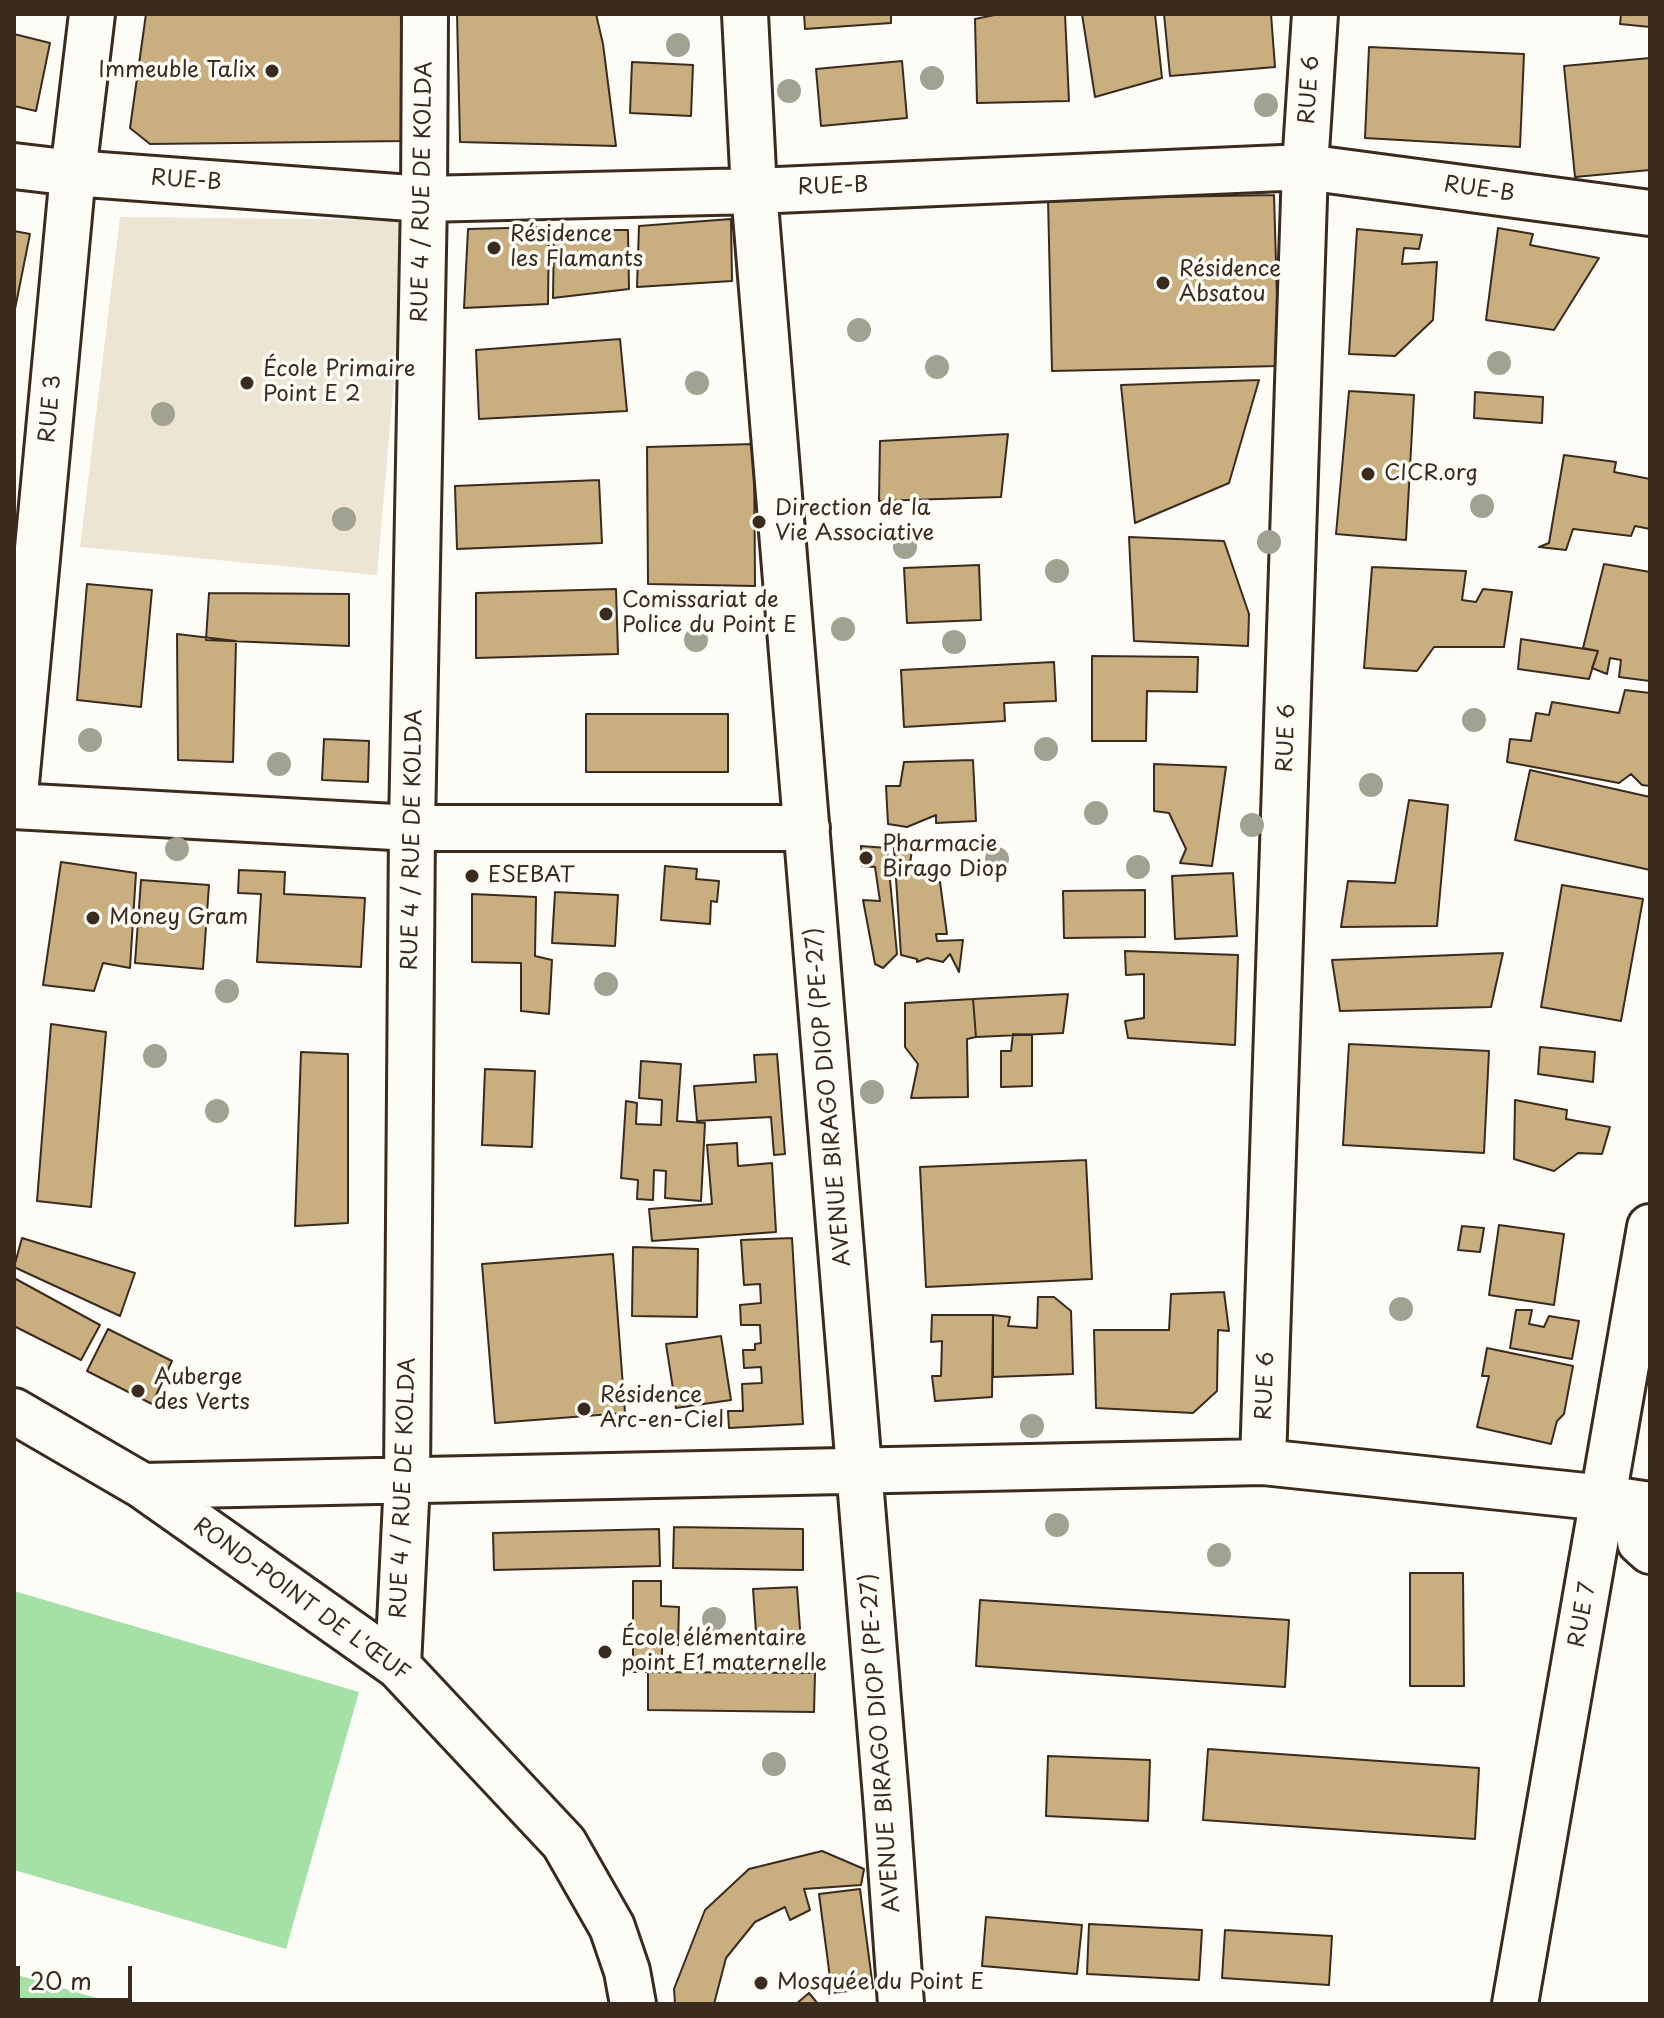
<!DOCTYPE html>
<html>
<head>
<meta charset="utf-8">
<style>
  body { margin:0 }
  #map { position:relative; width:1664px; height:2018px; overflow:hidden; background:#fdfcf7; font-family:"Playpen Sans",sans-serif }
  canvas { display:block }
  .frame { position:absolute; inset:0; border:16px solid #3b2a1e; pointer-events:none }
  .scale { position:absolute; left:16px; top:1966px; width:116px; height:36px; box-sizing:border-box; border:4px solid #3b2a1e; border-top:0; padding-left:10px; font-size:24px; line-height:28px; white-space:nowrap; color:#3b2a1e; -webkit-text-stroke:6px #fdfcf7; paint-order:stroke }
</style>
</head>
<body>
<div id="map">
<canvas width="1664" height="2018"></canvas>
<div class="frame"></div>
<div class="scale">20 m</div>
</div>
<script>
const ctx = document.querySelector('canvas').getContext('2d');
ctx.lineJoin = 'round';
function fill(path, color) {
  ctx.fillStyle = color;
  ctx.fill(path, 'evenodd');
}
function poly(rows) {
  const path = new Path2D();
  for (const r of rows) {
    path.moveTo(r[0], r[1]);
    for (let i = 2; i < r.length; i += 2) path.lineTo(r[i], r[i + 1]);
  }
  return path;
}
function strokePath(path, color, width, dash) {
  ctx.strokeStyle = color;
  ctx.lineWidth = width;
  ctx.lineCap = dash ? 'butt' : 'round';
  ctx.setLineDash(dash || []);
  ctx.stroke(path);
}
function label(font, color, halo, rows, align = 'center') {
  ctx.font = font + ' "Playpen Sans",sans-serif';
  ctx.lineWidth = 7;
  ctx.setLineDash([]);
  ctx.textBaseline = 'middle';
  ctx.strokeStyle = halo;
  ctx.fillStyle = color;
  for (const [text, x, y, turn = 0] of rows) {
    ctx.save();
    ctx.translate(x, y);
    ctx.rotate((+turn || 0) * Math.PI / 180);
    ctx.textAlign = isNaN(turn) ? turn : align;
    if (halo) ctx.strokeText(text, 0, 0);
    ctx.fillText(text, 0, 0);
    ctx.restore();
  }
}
const built = poly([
  [120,217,408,220,377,575,80,547]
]);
const green = poly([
  [14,1591,359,1692,286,1949,14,1870],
  [14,1974,117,2004,14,2004]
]);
const building = poly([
  [146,14,405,14,405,141,150,144,130,128,146,14],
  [457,14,596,14,603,44,616,146,460,142,457,14],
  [804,14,891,14,891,23,805,29,804,14],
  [999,14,1065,14,1069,101,977,103,975,19,999,14],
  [1082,14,1155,14,1162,78,1095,97,1082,14],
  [1164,14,1271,14,1275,67,1170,76,1164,14],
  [1621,14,1650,14,1650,27,1620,24,1621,14],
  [14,34,50,43,36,111,14,106,14,34],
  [1369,47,1524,54,1520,147,1365,138,1369,47],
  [1650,58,1650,170,1575,177,1564,66,1650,58],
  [902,61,907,118,821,126,816,69,902,61],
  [632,62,693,65,691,116,630,113,632,62],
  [1274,195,1279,366,1052,371,1048,199,1274,195],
  [731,219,732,281,637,287,639,226,731,219],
  [549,227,548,304,464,308,468,229,549,227],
  [1498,228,1533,234,1530,245,1599,258,1554,330,1486,320,1498,228],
  [1357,229,1422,235,1419,249,1404,248,1402,264,1437,262,1433,320,1395,356,1349,354,1357,229],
  [554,230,628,230,629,289,553,298,554,230],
  [14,231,30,234,14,314,14,231],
  [620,339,627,411,479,419,476,350,620,339],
  [1259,380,1229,483,1135,523,1121,385,1259,380],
  [1349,391,1414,395,1406,540,1336,534,1349,391],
  [1475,392,1543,397,1542,423,1474,418,1475,392],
  [1008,434,1001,497,879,501,880,441,1008,434],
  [754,444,755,586,648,584,647,447,754,444],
  [1564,455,1616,462,1614,472,1650,479,1650,529,1635,526,1631,536,1573,529,1566,550,1539,547,1549,543,1564,455],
  [599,480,602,543,457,549,455,486,599,480],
  [1129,537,1224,541,1249,614,1248,646,1134,641,1129,537],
  [1604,564,1650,572,1650,681,1619,677,1621,660,1610,658,1607,674,1592,668,1598,651,1583,648,1604,564],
  [979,565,981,620,907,623,904,568,979,565],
  [1372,567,1466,571,1462,600,1476,602,1483,589,1512,592,1504,647,1434,647,1417,671,1364,668,1372,567],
  [87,584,152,590,141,707,77,700,87,584],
  [616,589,618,654,476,658,476,593,616,589],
  [209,593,349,594,349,646,206,640,209,593],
  [177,634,236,641,233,762,178,760,177,634],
  [1521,639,1598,651,1589,679,1518,669,1521,639],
  [1092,656,1198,657,1197,692,1147,691,1146,741,1092,741,1092,656],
  [1054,662,1056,701,1004,703,1005,721,904,727,901,670,1054,662],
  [1625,690,1650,693,1650,786,1642,785,1631,774,1619,783,1507,762,1510,739,1531,741,1536,713,1549,715,1552,702,1619,713,1625,690],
  [586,714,728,714,728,772,586,772,586,714],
  [324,739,369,741,368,782,322,780,324,739],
  [973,760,976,821,936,823,936,815,907,827,888,824,886,786,900,786,904,762,973,760],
  [1154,764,1226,767,1212,866,1180,863,1186,849,1169,813,1154,811,1154,764],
  [1530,770,1650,797,1650,870,1515,840,1530,770],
  [1409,800,1448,805,1437,926,1341,927,1348,881,1395,883,1409,800],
  [861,846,887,848,897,954,883,968,875,964,863,900,880,901,875,867,862,866,861,846],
  [894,848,912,850,909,870,920,877,940,882,947,934,936,934,937,941,963,940,959,972,950,954,943,962,927,958,917,962,917,959,901,955,894,848],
  [61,862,136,873,130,968,103,963,94,991,43,985,61,862],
  [665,866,697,869,696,879,719,881,717,902,711,901,710,924,661,920,665,866],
  [239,870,285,872,284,894,365,898,361,967,257,962,261,894,238,893,239,870],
  [1233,873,1237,936,1175,939,1172,876,1233,873],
  [141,880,209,885,203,969,135,963,141,880],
  [1562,885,1643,899,1621,1021,1541,1007,1562,885],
  [1145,890,1145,937,1064,938,1063,891,1145,890],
  [555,892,618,895,615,946,552,943,555,892],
  [472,894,536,897,535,956,552,960,549,1014,521,1011,521,963,472,962,472,894],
  [1125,951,1238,955,1235,1045,1128,1038,1125,1021,1144,1018,1144,974,1126,975,1125,951],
  [1503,953,1491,1007,1340,1011,1332,960,1503,953],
  [1068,994,1063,1033,976,1037,973,999,1068,994],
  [973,999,976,1037,967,1039,968,1097,911,1098,918,1064,905,1047,905,1003,973,999],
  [51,1024,106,1032,91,1207,37,1201,51,1024],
  [1013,1034,1032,1035,1032,1086,1001,1087,1001,1051,1011,1051,1013,1034],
  [1349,1044,1489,1051,1484,1153,1343,1145,1349,1044],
  [1540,1047,1595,1052,1593,1082,1538,1074,1540,1047],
  [301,1052,348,1054,348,1223,295,1226,301,1052],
  [777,1054,785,1154,774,1155,771,1117,697,1121,694,1086,756,1082,754,1055,777,1054],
  [641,1061,681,1064,677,1121,705,1123,701,1201,665,1198,666,1171,654,1170,653,1200,637,1199,638,1180,621,1178,626,1101,637,1103,636,1124,661,1125,662,1100,639,1098,641,1061],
  [485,1069,535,1071,532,1147,482,1145,485,1069],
  [1515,1100,1567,1110,1566,1119,1610,1127,1602,1154,1578,1153,1554,1171,1514,1159,1515,1100],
  [737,1143,738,1166,772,1163,776,1232,652,1241,649,1209,712,1204,707,1145,737,1143],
  [1086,1160,1092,1279,926,1287,920,1167,1086,1160],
  [1499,1225,1564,1234,1554,1305,1489,1295,1499,1225],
  [1462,1226,1484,1228,1480,1252,1458,1250,1462,1226],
  [22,1238,135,1273,120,1316,14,1267,22,1238],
  [792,1238,803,1424,729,1428,728,1411,743,1411,742,1384,762,1383,761,1367,744,1368,743,1350,755,1350,755,1344,761,1343,760,1325,741,1325,740,1305,761,1303,760,1284,744,1285,741,1240,792,1238],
  [633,1247,698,1249,697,1317,632,1316,633,1247],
  [613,1254,625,1413,495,1423,482,1264,613,1254],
  [14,1278,100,1325,81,1360,14,1326,14,1278],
  [1224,1292,1229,1331,1218,1330,1217,1391,1193,1413,1096,1408,1094,1330,1169,1330,1171,1294,1224,1292],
  [1038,1297,1054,1297,1071,1311,1073,1374,993,1377,993,1315,1010,1317,1008,1326,1037,1328,1038,1297],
  [1516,1310,1532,1310,1529,1324,1544,1327,1549,1316,1579,1321,1572,1359,1510,1348,1516,1310],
  [932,1315,993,1315,992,1397,935,1401,932,1376,941,1376,942,1341,931,1342,932,1315],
  [108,1329,172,1361,152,1404,87,1371,108,1329],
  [721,1336,731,1400,676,1408,666,1344,721,1336],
  [1487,1348,1573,1366,1564,1414,1557,1421,1551,1444,1477,1427,1489,1376,1482,1376,1487,1348],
  [674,1527,803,1529,803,1570,673,1568,674,1527],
  [659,1529,660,1566,494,1570,493,1533,659,1529],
  [1410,1573,1463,1573,1464,1686,1410,1686,1410,1573],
  [633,1581,661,1581,661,1606,679,1607,678,1645,662,1645,662,1672,633,1672,633,1581],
  [797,1587,801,1643,757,1646,753,1589,797,1587],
  [980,1600,1289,1620,1285,1687,976,1666,980,1600],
  [648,1672,815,1673,814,1712,648,1710,648,1672],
  [1208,1749,1479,1768,1475,1839,1203,1820,1208,1749],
  [1048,1756,1150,1760,1148,1821,1046,1816,1048,1756],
  [822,1851,864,1869,861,1885,804,1889,810,1910,790,1920,785,1907,755,1922,726,1958,714,2004,675,2004,674,1989,705,1910,749,1869,822,1851],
  [860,1889,873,1988,832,1993,819,1894,860,1889],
  [986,1917,1082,1925,1077,1974,982,1966,986,1917],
  [1089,1924,1202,1930,1199,1980,1087,1974,1089,1924],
  [1225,1930,1332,1936,1329,1985,1222,1978,1225,1930],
  [809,1993,818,2004,796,2004,809,1993]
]);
const minor = poly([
  [745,14,754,191,887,1809,901,2004],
  [14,166,73,173,424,199,754,191,1305,167,1650,213],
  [14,805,73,173,92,14],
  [14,806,412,828,807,828],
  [14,1411,143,1486,398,1666,564,1843,612,1927,627,1971,633,2004],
  [1263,1462,1305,167,1315,14],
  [143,1486,1263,1462,1604,1498,1650,1505],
  [1644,1504,1639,1518,1640,1542,1650,1551],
  [398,1666,407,1480,412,828,424,199,425,14],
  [1515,2004,1650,1227]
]);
const trees = [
  [678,45],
  [932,78],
  [789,91],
  [1266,105],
  [859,330],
  [1499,363],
  [937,367],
  [697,383],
  [163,414],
  [1482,506],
  [344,519],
  [1269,542],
  [905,547],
  [1057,571],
  [843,629],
  [696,640],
  [954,642],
  [1474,720],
  [90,740],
  [1046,749],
  [279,764],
  [1371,785],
  [1096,813],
  [1252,825],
  [177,849],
  [997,859],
  [1138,867],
  [606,984],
  [227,991],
  [155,1056],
  [872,1092],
  [217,1111],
  [1401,1309],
  [1032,1426],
  [1057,1525],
  [1219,1555],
  [714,1619],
  [774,1764]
];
const markers = [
  [272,71,8,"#3b2a1e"],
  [494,248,8,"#3b2a1e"],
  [1163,283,8,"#3b2a1e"],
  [247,383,8,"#3b2a1e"],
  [1368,474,8,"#3b2a1e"],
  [759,522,8,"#3b2a1e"],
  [606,614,8,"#3b2a1e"],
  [866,858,8,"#3b2a1e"],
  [472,876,8,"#3b2a1e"],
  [93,918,8,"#3b2a1e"],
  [138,1391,8,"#3b2a1e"],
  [584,1409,8,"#3b2a1e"],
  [605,1652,8,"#3b2a1e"],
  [761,1983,8,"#3b2a1e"]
];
const poiNames = [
  ["Immeuble Talix",256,71,"right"],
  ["Résidence",510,235],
  ["les Flamants",510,260],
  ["Résidence",1179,270],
  ["Absatou",1179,295],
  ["École Primaire",263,370],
  ["Point E 2",263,395],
  ["CICR.org",1384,474],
  ["Direction de la",775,509],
  ["Vie Associative",775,534],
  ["Comissariat de",622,601],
  ["Police du Point E",622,626],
  ["Pharmacie",882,845],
  ["Birago Diop",882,870],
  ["ESEBAT",488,876],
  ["Money Gram",109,918],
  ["Auberge",154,1378],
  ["des Verts",154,1403],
  ["Résidence",600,1396],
  ["Arc-en-Ciel",600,1421],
  ["École élémentaire",621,1639],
  ["point E1 maternelle",621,1664],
  ["Mosquée du Point E",777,1983]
];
const streetNames = [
  ["RUE 6",1310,90,-86],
  ["RUE-B",186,181,4],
  ["RUE-B",833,187,-2],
  ["RUE-B",1479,190,8],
  ["RUE 4 / RUE DE KOLDA",423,192,-89],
  ["RUE 3",51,409,-85],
  ["RUE 6",1287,738,-88],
  ["RUE 4 / RUE DE KOLDA",413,840,-89],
  ["AVENUE BIRAGO DIOP (PE-27)",829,1097,-95],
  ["RUE 6",1266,1386,-88],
  ["RUE 4 / RUE DE KOLDA",404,1488,-88],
  ["ROND-POINT DE L'ŒUF",301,1600,36],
  ["RUE 7",1583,1615,-80],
  ["AVENUE BIRAGO DIOP (PE-27)",881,1743,-94]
];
fill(built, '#ede5d3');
fill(green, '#a5e1a7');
fill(building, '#c9af7f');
strokePath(building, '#3b2a1e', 2);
strokePath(minor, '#3b2a1e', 50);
strokePath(minor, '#fdfcf7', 44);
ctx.fillStyle = '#a1a292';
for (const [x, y] of trees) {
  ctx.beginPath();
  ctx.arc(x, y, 12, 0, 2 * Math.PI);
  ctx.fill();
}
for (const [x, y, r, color] of markers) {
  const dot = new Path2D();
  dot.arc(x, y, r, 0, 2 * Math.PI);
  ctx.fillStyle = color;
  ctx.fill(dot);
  strokePath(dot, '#fdfcf7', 3);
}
label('22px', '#3b2a1e', '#fdfcf7', poiNames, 'left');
label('22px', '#3b2a1e', '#fdfcf7', streetNames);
</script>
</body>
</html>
